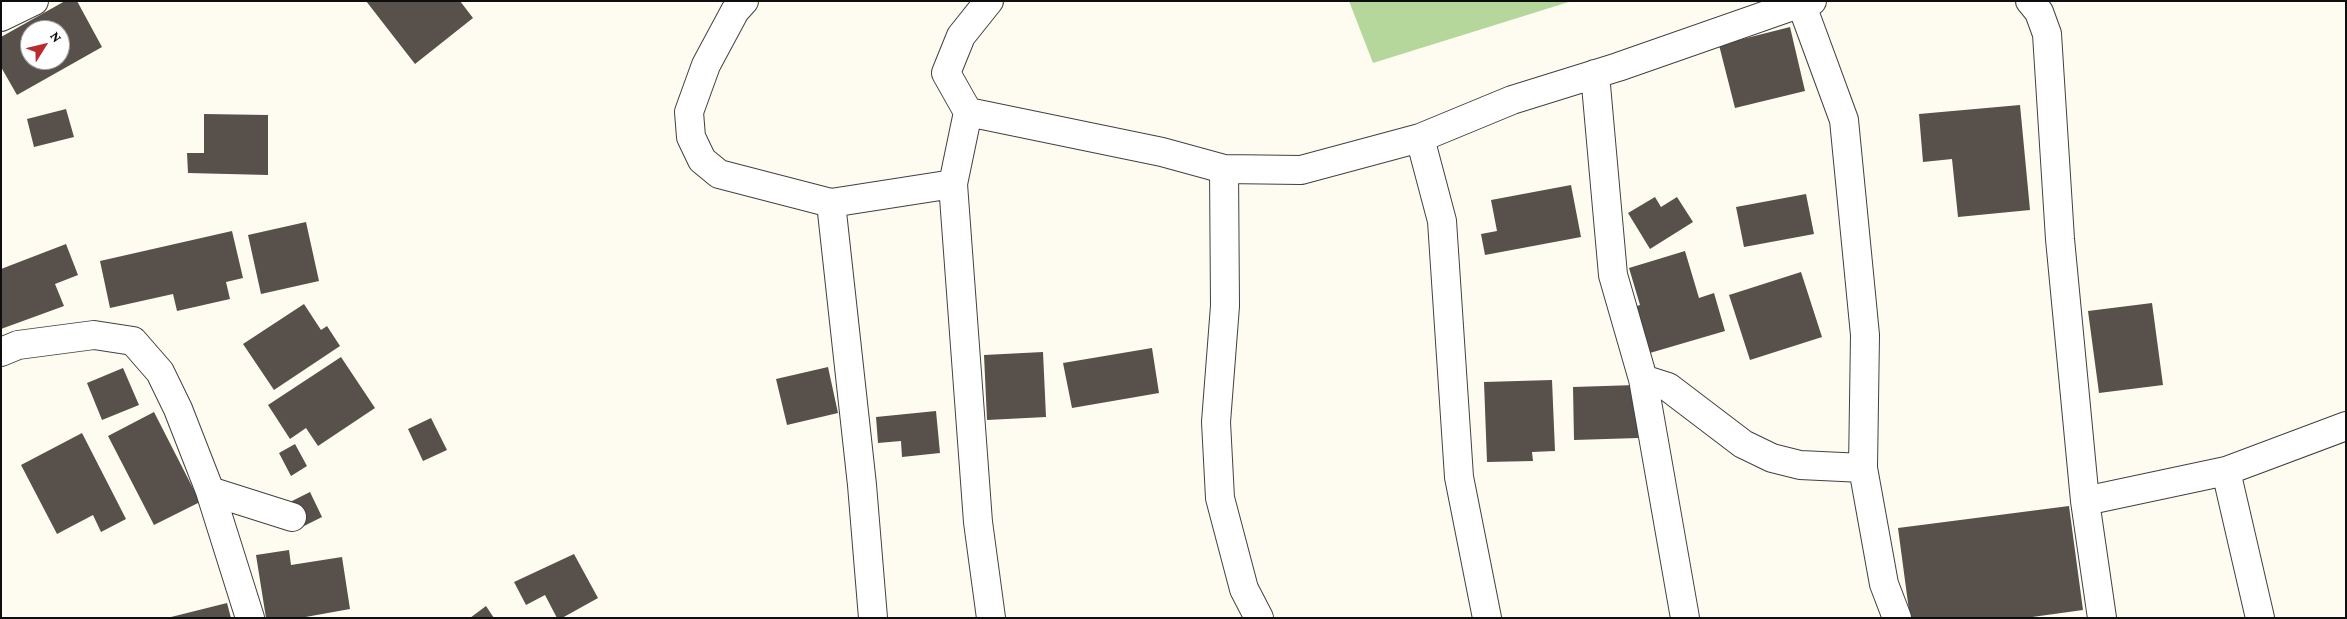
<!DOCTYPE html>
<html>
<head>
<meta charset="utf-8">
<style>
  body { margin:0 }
  #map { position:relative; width:2347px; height:619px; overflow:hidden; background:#fefcf0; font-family:"Crimson Pro",serif }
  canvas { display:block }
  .frame { position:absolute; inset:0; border:2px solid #0e0e0e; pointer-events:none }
  .north { position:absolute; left:20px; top:20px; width:50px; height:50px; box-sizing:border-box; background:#fff; border:1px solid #9f9f9f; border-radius:50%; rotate:54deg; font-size:14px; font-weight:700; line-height:20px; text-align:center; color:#0e0e0e }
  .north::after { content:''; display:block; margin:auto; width:18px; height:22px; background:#b82c2f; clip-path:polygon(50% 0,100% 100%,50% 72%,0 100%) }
</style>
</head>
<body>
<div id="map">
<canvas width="2347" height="619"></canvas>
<div class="frame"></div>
<div class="north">N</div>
</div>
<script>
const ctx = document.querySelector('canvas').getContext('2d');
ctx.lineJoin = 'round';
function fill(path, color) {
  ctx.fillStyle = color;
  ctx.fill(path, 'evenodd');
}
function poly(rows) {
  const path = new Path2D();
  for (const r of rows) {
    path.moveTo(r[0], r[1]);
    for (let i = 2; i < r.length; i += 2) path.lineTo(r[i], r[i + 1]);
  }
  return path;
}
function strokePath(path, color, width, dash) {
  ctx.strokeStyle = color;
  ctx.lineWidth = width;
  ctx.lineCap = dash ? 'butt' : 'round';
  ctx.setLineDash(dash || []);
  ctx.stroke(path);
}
const forest = poly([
  [1349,1,1572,1,1373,63]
]);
const building = poly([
  [65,1,77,1,102,47,17,95,1,67,1,37],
  [30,30,60,30,60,60,30,60],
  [366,1,460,1,473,18,415,64],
  [1790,27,1805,91,1735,108,1719,45],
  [2020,105,2030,210,1958,217,1952,159,1923,162,1919,114],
  [66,109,74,137,34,147,27,119],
  [204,114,268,115,268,175,188,173,187,153,204,153],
  [1571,185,1581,237,1485,255,1481,234,1497,231,1491,200],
  [1806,194,1814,234,1744,247,1736,207],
  [1655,197,1661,207,1677,197,1693,222,1650,249,1628,213],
  [306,222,319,281,261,294,248,235],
  [232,231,243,278,226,282,230,299,177,311,173,294,110,308,100,261],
  [66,244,78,275,55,284,64,306,1,329,1,269],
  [1685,251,1699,298,1714,293,1725,331,1643,355,1629,309,1640,305,1629,268],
  [1801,272,1822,337,1750,360,1729,295],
  [2152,303,2163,385,2099,393,2088,311],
  [304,304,321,330,327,326,340,346,274,390,243,344],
  [1152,348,1159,393,1072,408,1063,363],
  [1043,352,1046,417,987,420,984,355],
  [341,357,375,408,318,446,306,428,290,439,268,405],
  [828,367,838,413,787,425,776,379],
  [123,368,139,405,102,420,87,383],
  [1552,380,1555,451,1532,452,1533,461,1487,462,1484,382],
  [1636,385,1638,438,1574,440,1573,387],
  [936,411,940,453,902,457,901,441,878,443,876,417],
  [154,412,200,502,154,525,108,436],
  [431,418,447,450,423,461,408,429],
  [82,433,126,519,101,532,93,515,57,534,21,465],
  [295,444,307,466,291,476,279,453],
  [310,492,322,517,298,529,286,504],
  [2069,506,2083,610,2025,618,1910,618,1898,528],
  [289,550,291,565,342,557,350,609,300,618,266,618,256,555],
  [574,554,598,598,562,618,557,618,545,595,526,605,514,582],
  [227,603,231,618,171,618,171,617],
  [486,606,494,618,470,618]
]);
const minor = poly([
  [744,1,735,11,706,65,689,112,691,137,702,160,719,174,831,203,953,184],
  [989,1,961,36,946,73,968,112,953,184,978,522,991,618],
  [2030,1,2039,12,2047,34,2060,239,2085,501,2102,618],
  [1801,3,1844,120,1865,335,1863,468,1884,584,1897,618],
  [1,17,34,1],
  [1595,74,1613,275,1643,379,1685,618],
  [968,112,1162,152,1224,169,1301,170,1420,138,1512,100,1618,67,1801,3,1812,1],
  [1420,138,1442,221,1459,477,1487,618],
  [1224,169,1225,306,1216,422,1220,498,1244,589,1259,618],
  [831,203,862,485,873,618],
  [1,352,18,345,94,335,133,341,160,372,178,409,210,491,250,618],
  [1643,379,1668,387,1743,444,1772,458,1800,465,1863,468],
  [2226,471,2260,618],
  [210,491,292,517],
  [2085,501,2226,471,2346,426]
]);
fill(forest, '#b5d79b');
fill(building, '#57504b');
strokePath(minor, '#414141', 30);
strokePath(minor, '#fff', 28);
</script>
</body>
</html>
